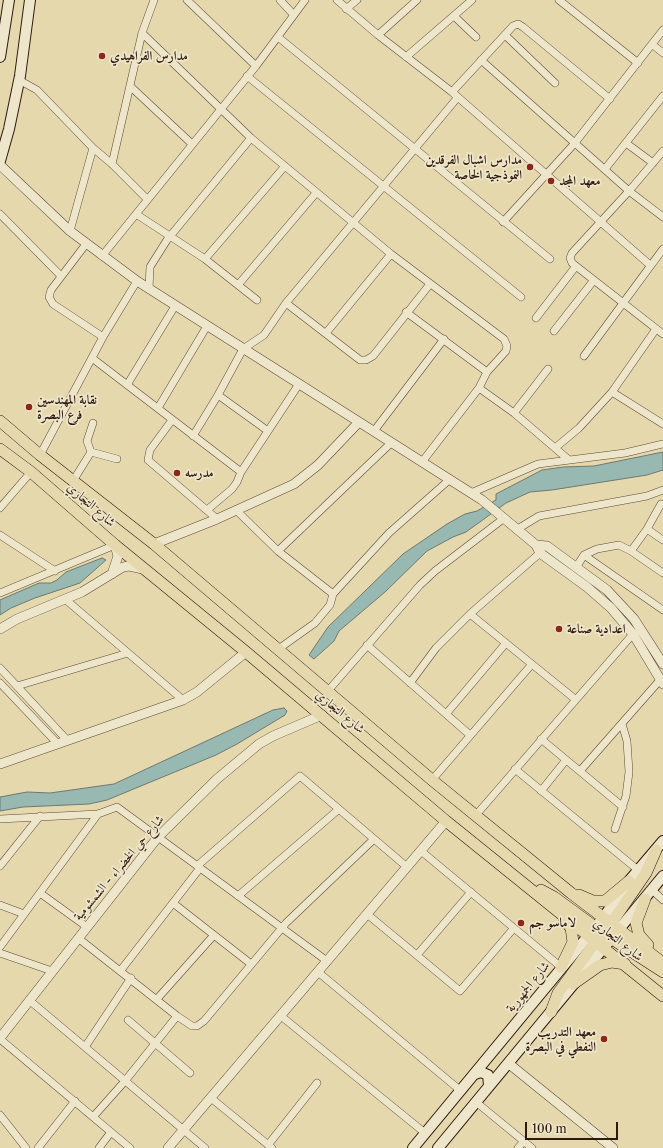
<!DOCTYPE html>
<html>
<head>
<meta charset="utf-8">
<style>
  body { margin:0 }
  #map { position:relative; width:663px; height:1148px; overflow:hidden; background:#e5d8ad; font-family:"Libre Caslon Text",serif }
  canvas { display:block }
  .scale { position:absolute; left:525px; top:1122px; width:93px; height:18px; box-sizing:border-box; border:2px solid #2f190f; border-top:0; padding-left:5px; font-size:12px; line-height:14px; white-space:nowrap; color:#2f190f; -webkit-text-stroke:3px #eee6ca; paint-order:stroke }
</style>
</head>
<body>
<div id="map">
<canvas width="663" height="1148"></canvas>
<div class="scale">100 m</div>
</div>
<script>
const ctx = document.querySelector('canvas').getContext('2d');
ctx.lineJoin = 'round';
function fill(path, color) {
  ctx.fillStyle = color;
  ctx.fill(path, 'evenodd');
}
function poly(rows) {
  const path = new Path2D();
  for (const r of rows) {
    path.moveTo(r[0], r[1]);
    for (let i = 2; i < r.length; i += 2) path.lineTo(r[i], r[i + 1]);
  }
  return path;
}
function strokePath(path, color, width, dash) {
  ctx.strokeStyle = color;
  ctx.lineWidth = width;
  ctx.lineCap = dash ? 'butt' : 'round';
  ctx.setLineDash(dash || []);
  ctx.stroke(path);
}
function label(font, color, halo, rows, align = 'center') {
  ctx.font = font + ' "Libre Caslon Text",Amiri,serif';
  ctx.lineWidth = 3.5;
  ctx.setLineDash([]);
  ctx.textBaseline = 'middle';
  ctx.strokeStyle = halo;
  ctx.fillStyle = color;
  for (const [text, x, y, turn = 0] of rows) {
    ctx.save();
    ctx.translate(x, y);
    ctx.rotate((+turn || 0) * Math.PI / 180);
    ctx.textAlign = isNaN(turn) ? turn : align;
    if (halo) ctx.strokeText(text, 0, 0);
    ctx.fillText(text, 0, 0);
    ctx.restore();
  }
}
const water = poly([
  [663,452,663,470,647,475,552,490,530,492,506,503,466,532,453,537,427,551,385,592,339,631,334,641,314,659,309,655,328,627,403,554,447,524,465,514,477,511,496,500,496,494,542,470,563,467,594,466,663,452],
  [102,558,106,560,80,583,35,598,11,608,0,615,0,600,39,583,51,583,57,580,66,572,102,558],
  [284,708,287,711,285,715,237,744,216,755,107,800,89,804,23,807,0,811,0,797,27,792,50,793,114,784,273,710,284,708]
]);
const minor = poly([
  [187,0,256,66],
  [280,0,293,14],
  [337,0,378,35,452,92,650,265],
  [559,0,638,63],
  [346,9,357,0],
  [454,16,476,37],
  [142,33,251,138,391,254,504,339,507,346,506,351,487,372,479,388,422,462],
  [378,35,417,0],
  [505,35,555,83],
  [278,37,550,259],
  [653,45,663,53],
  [406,57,472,0],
  [481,60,629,191,663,217],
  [247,76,521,297],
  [19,80,37,90,93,148,112,164,147,199],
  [130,86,192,144],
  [452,92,513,26,518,24,523,27,610,99],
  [626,143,653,163],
  [663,151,629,191,572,253,570,258,572,263,663,334],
  [112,164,142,33,154,0],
  [605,169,663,96],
  [0,214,61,276],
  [136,214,205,259,257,300],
  [503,222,574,144,663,30],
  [70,231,93,148],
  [86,244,51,290,49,297,53,304,103,337],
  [102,256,256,66,305,0],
  [205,259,285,166],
  [238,285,316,193],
  [149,289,150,267,167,240,251,138],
  [286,303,360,360,366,360,373,356,430,284],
  [406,312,487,372],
  [536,318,576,266],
  [554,331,594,280],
  [326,333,391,254],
  [584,356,663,249],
  [92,358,241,472],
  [127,385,175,306],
  [479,388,514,413,569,460],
  [612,392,663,424],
  [218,395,268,431],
  [158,408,207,326],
  [514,413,548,369],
  [172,420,150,450,148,460,217,519],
  [93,423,87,441,91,452,117,459],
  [374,431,444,339],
  [193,436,218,395,243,349,264,335,286,303,458,97],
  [555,448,579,428,612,392,656,329],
  [40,455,103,337,137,281],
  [73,481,91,452],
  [471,493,538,464,625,453,663,444],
  [0,508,31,472],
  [207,510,232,489,237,482,241,472,299,384],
  [236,510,278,551,333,594],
  [647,529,663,540],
  [516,530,539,516,647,496,663,490],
  [0,535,55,571],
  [278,551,391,443],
  [631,551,647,529,661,504],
  [584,555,663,610],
  [577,566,584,555,597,549,619,545,631,551,663,573],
  [0,593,115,545],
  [65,599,183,700],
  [470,614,575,699],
  [367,645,470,735],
  [277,650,315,623,330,605,333,594,389,533,449,480],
  [0,668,67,740],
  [0,683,57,743],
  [410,683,436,648,470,614,540,553],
  [17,686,128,653],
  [327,692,420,585,435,571,503,519],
  [446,714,506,643],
  [541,739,623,807],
  [515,769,638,870],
  [580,771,660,680],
  [432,780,532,664],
  [541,791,566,760],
  [476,815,633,634],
  [0,819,98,814,117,807,327,961],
  [615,829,626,796,629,772,627,741,622,724],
  [421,851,561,967],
  [0,866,40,816],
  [197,866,300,776,407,867],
  [652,890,663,900],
  [40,893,87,927],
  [238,896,339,809],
  [173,903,251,964],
  [0,905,24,914],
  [367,914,460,991,514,928],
  [78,938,177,1016,192,1026,197,1026,204,1021,286,923,374,839],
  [0,947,98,814],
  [0,953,52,971],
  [417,955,471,892],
  [121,970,200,868],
  [318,972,461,1091],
  [157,999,214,935],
  [29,1000,205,1148],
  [281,1016,425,1133],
  [128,1020,190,1073],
  [0,1039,130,1148],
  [85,1047,131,978],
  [211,1098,272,1148],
  [476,1102,532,1148],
  [0,1115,26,1148],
  [93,1117,125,1081,177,1016],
  [268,1145,317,1083],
  [38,1148,75,1101],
  [99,1148,111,1132],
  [518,1148,524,1141]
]);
const tertiary = poly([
  [0,165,70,231,137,281,482,500,536,545,540,553,587,587,611,608,633,634,663,684],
  [154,544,217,519,294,484,318,465,359,422],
  [536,545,547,546,607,590,634,619,663,664],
  [112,574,118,556,115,545],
  [0,629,17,619,82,592,123,567,129,566,143,569],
  [0,764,183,700,197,692,246,652],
  [0,1038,158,837,217,779,259,744,273,736,322,715],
  [508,1063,613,1148],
  [168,1148,446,821]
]);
const secondary = poly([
  [0,57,9,0],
  [0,161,9,129,20,76,30,0],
  [475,1074,481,1072,488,1075,489,1085],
  [413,1148,603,918,629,881,663,841],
  [438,1148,663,876]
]);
const primary = poly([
  [0,421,40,455,154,544,432,780,571,893,663,963],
  [0,449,31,472,115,545,246,652,446,821,663,996],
  [541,890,554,897,595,927,611,931],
  [579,895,593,901,605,901,629,881],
  [645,899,636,923,639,935,648,945],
  [598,935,612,939,663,972],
  [605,947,604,936,606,931,646,873,656,850],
  [561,967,573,942,571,928,564,920],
  [573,984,600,965,612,962,625,964],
  [551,1012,558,993,600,936]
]);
const markers = [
  [102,56,4,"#8f2418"],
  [530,167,4,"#8f2418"],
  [551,181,4,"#8f2418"],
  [29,407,4,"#8f2418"],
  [177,473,4,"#8f2418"],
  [559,629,4,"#8f2418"],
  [521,923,4,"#8f2418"],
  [604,1039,4,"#8f2418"]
];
const poiNames = [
  ["مدارس الفراهيدي",110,56],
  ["مدارس اشبال الفرقدين",522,160,"right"],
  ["النموذجية الخاصة",522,175,"right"],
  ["معهد المجد",559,181],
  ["نقابة المهندسين",37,400],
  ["فرع البصرة",37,415],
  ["مدرسه",185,473],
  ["اعدادية صناعة",567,629],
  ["لاماسو جم",529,923],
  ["معهد التدريب",596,1032,"right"],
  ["النفطي في البصرة",596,1047,"right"]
];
const streetNames = [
  ["شارع التجاري",91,505,41],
  ["شارع التجاري",340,712,40],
  ["شارع حي الخضراء - الشمشومية",119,868,-50],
  ["شارع التجاري",618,940,39],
  ["شارع الجمهورية",528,987,-51]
];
fill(water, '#98b8b2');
strokePath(water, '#6e7871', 1);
strokePath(minor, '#5c4936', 8);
strokePath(tertiary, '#5c4936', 10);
strokePath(secondary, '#2f190f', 12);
strokePath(primary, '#2f190f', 12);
strokePath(minor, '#eee6ca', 7);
strokePath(tertiary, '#eee6ca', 9);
strokePath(secondary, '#eee6ca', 10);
strokePath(primary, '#e5d8ad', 11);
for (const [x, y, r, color] of markers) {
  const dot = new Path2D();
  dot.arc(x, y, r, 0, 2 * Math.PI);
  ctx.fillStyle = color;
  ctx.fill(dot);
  strokePath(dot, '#eee6ca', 1.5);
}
label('bold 13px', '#2f190f', '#eee6ca', poiNames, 'left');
label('13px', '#2f190f', '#eee6ca', streetNames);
</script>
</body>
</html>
